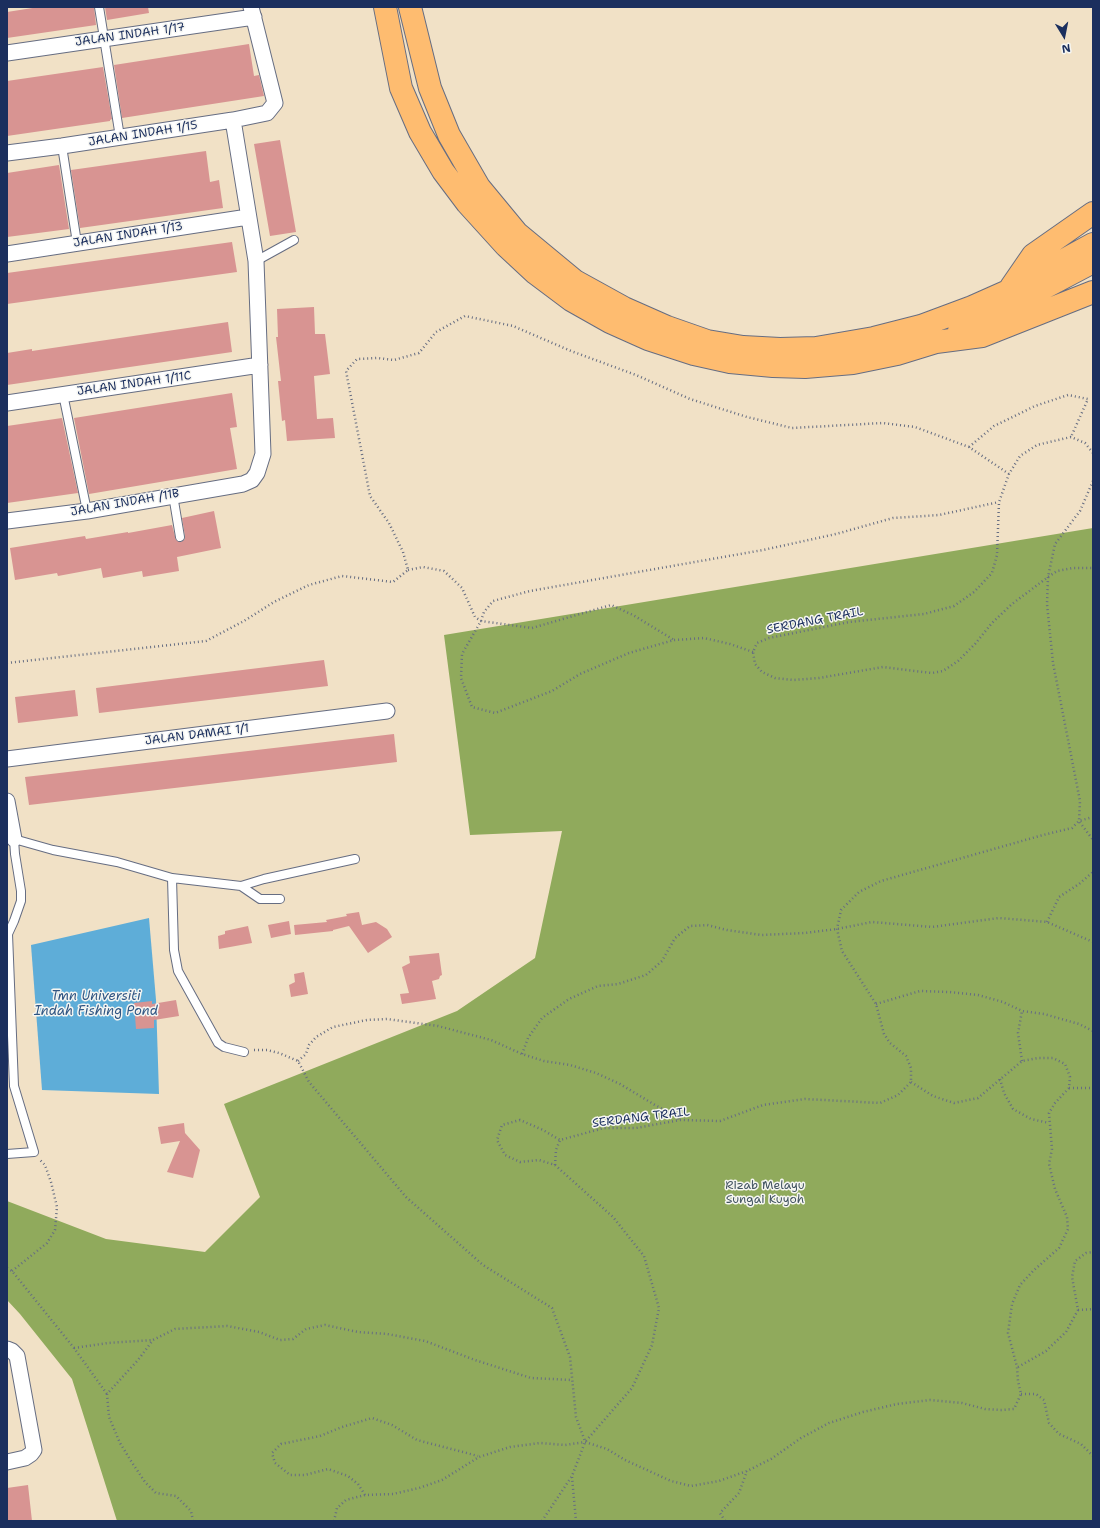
<!DOCTYPE html>
<html>
<head>
<meta charset="utf-8">
<style>
  body { margin:0 }
  #map { position:relative; width:1100px; height:1528px; overflow:hidden; background:#f1e1c6; font-family:"Shantell Sans",sans-serif }
  canvas { display:block }
  .frame { position:absolute; inset:0; border:8px solid #1b2f5e; pointer-events:none }
  .north { position:absolute; left:1044px; top:16px; width:40px; height:40px; -webkit-text-stroke:3px #f6f6f2; paint-order:stroke; rotate:170deg; font-size:11px; font-weight:700; line-height:16px; text-align:center; color:#1b2f5e }
  .north::after { content:''; display:block; margin:auto; width:14px; height:18px; background:#1b2f5e; clip-path:polygon(50% 0,100% 100%,50% 72%,0 100%) }
</style>
</head>
<body>
<div id="map">
<canvas width="1100" height="1528"></canvas>
<div class="frame"></div>
<div class="north">N</div>
</div>
<script>
const ctx = document.querySelector('canvas').getContext('2d');
ctx.lineJoin = 'round';
function fill(path, color) {
  ctx.fillStyle = color;
  ctx.fill(path, 'evenodd');
}
function poly(rows) {
  const path = new Path2D();
  for (const r of rows) {
    path.moveTo(r[0], r[1]);
    for (let i = 2; i < r.length; i += 2) path.lineTo(r[i], r[i + 1]);
  }
  return path;
}
function strokePath(path, color, width, dash) {
  ctx.strokeStyle = color;
  ctx.lineWidth = width;
  ctx.lineCap = dash ? 'butt' : 'round';
  ctx.setLineDash(dash || []);
  ctx.stroke(path);
}
function label(font, color, halo, rows, align = 'center') {
  ctx.font = font + ' "Shantell Sans",sans-serif';
  ctx.lineWidth = 3;
  ctx.setLineDash([]);
  ctx.textBaseline = 'middle';
  ctx.strokeStyle = halo;
  ctx.fillStyle = color;
  for (const [text, x, y, turn = 0] of rows) {
    ctx.save();
    ctx.translate(x, y);
    ctx.rotate((+turn || 0) * Math.PI / 180);
    ctx.textAlign = isNaN(turn) ? turn : align;
    if (halo) ctx.strokeText(text, 0, 0);
    ctx.fillText(text, 0, 0);
    ctx.restore();
  }
}
const forest = poly([
  [1093,528,1093,1521,117,1521,72,1379,20,1314,7,1300,7,1201,106,1239,205,1252,260,1197,224,1104,457,1011,535,958,562,831,470,835,444,635]
]);
const water = poly([
  [149,918,156,1000,159,1094,42,1090,31,945]
]);
const building = poly([
  [39,7,94,7,96,25,7,38,7,12],
  [105,7,148,7,149,13,107,20],
  [249,44,254,76,259,75,264,96,122,118,114,65],
  [103,67,112,119,110,120,110,121,7,136,7,81],
  [280,140,296,232,270,236,254,144],
  [206,151,210,182,219,180,223,208,80,228,71,170],
  [59,165,69,229,7,237,7,173],
  [232,242,237,272,7,304,7,273],
  [314,307,315,334,325,334,330,374,314,376,317,419,333,418,335,438,287,441,285,420,282,421,278,381,281,381,276,337,278,337,277,309],
  [228,322,232,352,7,385,7,353,32,349,32,351],
  [232,393,237,427,230,428,237,469,89,494,74,418],
  [62,418,78,493,7,503,7,426],
  [214,511,221,548,177,557,179,571,143,577,142,571,103,578,101,568,58,576,57,573,15,580,10,548,85,536,86,539,128,532,128,533,172,525,176,540,181,542,185,539,185,536,182,518],
  [324,660,328,686,99,713,96,688],
  [75,690,78,716,18,723,15,697],
  [394,734,397,762,29,805,25,777],
  [359,912,362,925,376,922,387,929,392,937,368,953,349,926,333,930,333,931,295,935,294,925,327,922,326,920,347,916,346,914],
  [289,921,291,934,271,938,268,925],
  [248,926,252,943,219,949,218,936,225,934,225,931],
  [439,953,442,975,440,976,439,979,432,981,436,999,402,1004,400,994,409,993,402,967,410,963,409,956],
  [304,972,308,994,291,997,289,985,295,982,294,974],
  [176,1000,179,1016,154,1020,154,1028,136,1029,134,1003,152,1001,152,1004],
  [184,1123,185,1133,200,1150,193,1178,167,1172,180,1141,161,1144,158,1127],
  [28,1485,32,1521,7,1521,7,1488]
]);
const path = poly([
  [969,447,994,426,1035,406,1068,395,1088,399,1071,437],
  [1093,453,1085,443,1071,437,1037,445,1020,456,1009,474,999,502,997,555,992,573,974,592,954,606,924,614,849,622,769,638,757,643,753,652,755,664,762,672,775,678,793,680,819,678,883,667,923,672,932,673,943,671,958,661,975,644,992,623,1012,604,1048,577,1057,571,1073,568,1093,568],
  [1093,481,1080,511,1055,544,1048,577,1047,604,1053,663,1080,801,1079,821,1093,840],
  [408,570,423,567,444,571,462,588,475,617,481,621,532,628,611,605,633,615,674,640],
  [753,652,730,644,704,638,674,640,629,653,580,674,552,691,495,713,472,707,461,678,462,654,481,621,484,612,493,601,530,591,763,550,836,534,893,518,939,515,999,502],
  [7,663,206,641,244,621,274,602,309,585,342,576,393,582,408,570,403,552,389,523,370,496,346,371,357,359,377,358,394,360,419,353,436,332,465,316,513,326,571,351,636,375,690,399,747,417,792,428,883,423,915,427,969,447,1009,474],
  [1047,922,1059,897,1079,884,1093,872],
  [876,1004,920,991,949,992,978,995,1003,1002,1022,1011,1044,1014,1079,1024,1093,1031],
  [254,1050,267,1050,279,1053,298,1061,309,1082,406,1197,483,1265,552,1308,570,1357,576,1417,585,1441],
  [522,1054,528,1038,542,1018,569,999,598,986,618,984,646,975,662,961,675,938,690,926,707,925,727,930,761,935,805,933,837,929,872,922,932,927,999,918,1047,922,1093,942],
  [298,1061,306,1054,309,1045,316,1037,333,1027,367,1020,387,1019,438,1026,491,1040,522,1054,544,1061,570,1065,596,1073,620,1084,655,1105,674,1115,680,1120],
  [1022,1061,1018,1033,1022,1011],
  [1000,1079,1004,1093,1013,1109,1031,1119,1049,1123],
  [1069,1088,1093,1088],
  [555,1165,556,1150,560,1140,604,1128,636,1128,680,1120,720,1121,763,1105,805,1099,880,1103,898,1095,911,1082,911,1068,906,1056,890,1043,884,1034,876,1004,842,951,837,929,841,910,859,892,881,881,1043,835,1072,828,1079,821,1093,817],
  [7,1268,12,1271,74,1348,107,1394],
  [12,1271,47,1243,55,1230,57,1207,51,1182,45,1165,39,1159],
  [1078,1310,1093,1309],
  [74,1348,108,1343,153,1340],
  [1018,1367,1046,1351,1066,1332,1078,1310,1072,1277,1075,1261,1086,1253,1093,1252],
  [1021,1394,1036,1394,1044,1400,1049,1423,1059,1434,1081,1444,1093,1456],
  [572,1477,576,1521],
  [365,1495,358,1484,348,1476,328,1469,305,1475,290,1475,275,1463,272,1453,281,1444,320,1436,342,1427,372,1418,392,1425,417,1440,478,1456],
  [193,1521,191,1511,176,1496,156,1493,145,1482,131,1461,120,1443,109,1417,107,1394,138,1360,153,1340,175,1329,227,1326,259,1332,280,1340,293,1339,306,1329,325,1325,358,1332,387,1334,425,1341,475,1360,531,1378,572,1380],
  [334,1521,337,1508,346,1500,365,1495,393,1494,419,1488,442,1480,479,1457,510,1447,540,1443,565,1445,585,1442,607,1449,625,1460,671,1481,691,1486,719,1481,747,1471,771,1459,801,1438,829,1423,863,1412,897,1404,930,1400,962,1403,985,1409,1001,1410,1014,1409,1021,1394,1018,1381,1017,1367,1008,1333,1012,1304,1020,1285,1033,1271,1059,1248,1068,1229,1067,1217,1055,1189,1049,1164,1052,1149,1049,1113,1055,1103,1069,1088,1070,1077,1065,1064,1053,1058,1038,1058,1022,1061,978,1098,954,1103,933,1096,911,1082],
  [542,1521,572,1476,585,1442,632,1388,652,1345,659,1308,644,1256,613,1217,555,1165,539,1160,520,1162,505,1155,497,1140,502,1125,520,1120,543,1130,560,1140],
  [725,1521,720,1513,739,1493,747,1471]
]);
const lane = poly([
  [99,7,120,137],
  [62,146,77,243],
  [256,261,294,240],
  [63,394,87,511],
  [173,495,180,537],
  [172,878,174,950,178,971,218,1043,224,1047,244,1052],
  [241,886,264,879,355,859],
  [7,1154,34,1152,14,1086,8,934,14,921,21,901,21,891,15,854,14,839,53,850,117,862,172,878,241,886,260,899,280,899]
]);
const street = poly([
  [7,53,254,17],
  [7,153,62,146,233,120,267,113,275,103,251,7],
  [7,254,248,217],
  [7,403,260,365],
  [7,521,87,511,243,484,252,480,257,473,263,454,256,261,233,120],
  [7,759,387,711],
  [7,801,14,839],
  [7,1349,12,1351,17,1356,34,1450,31,1454,25,1458,7,1462]
]);
const highway = poly([
  [385,7,401,88,420,132,443,171,467,203,506,246,535,273,571,300,610,322,648,339,694,354,730,362,773,366,805,367,853,363,897,354,936,342,982,336,1093,292],
  [410,7,430,88,449,135,479,187,517,233,575,281,624,308,667,327,707,341,743,347,780,349,816,348,874,338,921,326,972,307,1008,291,1093,244],
  [1011,287,1033,255,1093,213],
  [959,331,1008,307,1093,262]
]);
const streetNames = [
  ["JALAN INDAH 1/17",130,35,-8],
  ["JALAN INDAH 1/15",143,134,-9],
  ["JALAN INDAH 1/13",128,235,-9],
  ["JALAN INDAH 1/11C",134,384,-8],
  ["JALAN INDAH /11B",125,503,-10],
  ["SERDANG TRAIL",815,621,-11],
  ["JALAN DAMAI 1/1",197,735,-7],
  ["SERDANG TRAIL",641,1118,-7]
];
const parkNames = [
  ["Rizab Melayu",765,1186],
  ["Sungai Kuyoh",765,1200]
];
const waterNames = [
  ["Tmn Universiti",96,997],
  ["Indah Fishing Pond",96,1012]
];
fill(forest, '#90aa5c');
fill(water, '#5eadd8');
fill(building, '#d89492');
strokePath(lane, '#666d82', 10);
strokePath(street, '#666d82', 17);
strokePath(highway, '#666d82', 24);
strokePath(path, '#666d82', 2.5, [1, 3]);
strokePath(lane, '#fff', 8);
strokePath(street, '#fff', 15);
strokePath(highway, '#febc70', 22);
label('12px', '#1b2f5e', '#f6f6f2', streetNames);
label('12px', '#425460', '#f6f6f2', parkNames);
label('italic 13px', '#2f5583', '#f6f6f2', waterNames);
</script>
</body>
</html>
